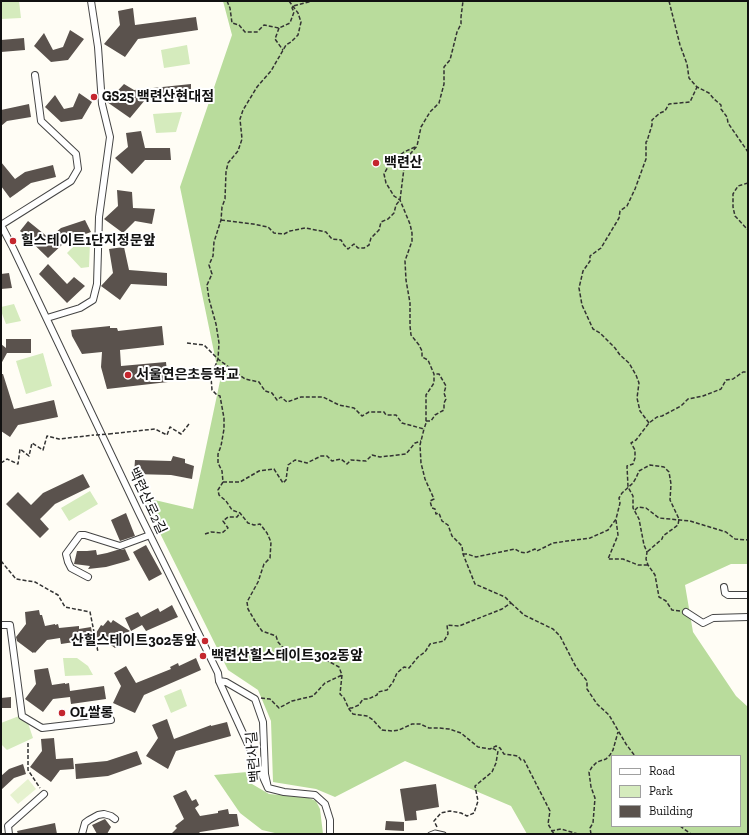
<!DOCTYPE html>
<html>
<head>
<meta charset="utf-8">
<style>
  body { margin:0 }
  #map { position:relative; width:749px; height:835px; overflow:hidden; background:#fffdf5; font-family:"Zilla Slab",serif }
  canvas { display:block }
  .frame { position:absolute; inset:0; border:2px solid #111; pointer-events:none }
  .legend { position:absolute; left:611px; top:755px; width:130px; height:72px; box-sizing:border-box; background:#fff; border:1px solid #a0a0a0; margin:0; padding:5px 7px; list-style:none; font-size:12px; color:#111 }
  .legend li { display:flex; align-items:center; gap:8px; height:20px }
  .legend b { width:20px; border:1px solid #a0a0a0 }
</style>
</head>
<body>
<div id="map">
<canvas width="749" height="835"></canvas>
<div class="frame"></div>
<ul class="legend">
<li><b style="height:5px;background:#fff"></b>Road</li>
<li><b style="height:11px;background:#d5ebbd"></b>Park</li>
<li><b style="height:11px;background:#5a524d"></b>Building</li>
</ul>
</div>
<script>
const ctx = document.querySelector('canvas').getContext('2d');
ctx.lineJoin = 'round';
function fill(path, color) {
  ctx.fillStyle = color;
  ctx.fill(path, 'evenodd');
}
function poly(rows) {
  const path = new Path2D();
  for (const r of rows) {
    path.moveTo(r[0], r[1]);
    for (let i = 2; i < r.length; i += 2) path.lineTo(r[i], r[i + 1]);
  }
  return path;
}
function strokePath(path, color, width, dash) {
  ctx.strokeStyle = color;
  ctx.lineWidth = width;
  ctx.lineCap = dash ? 'butt' : 'round';
  ctx.setLineDash(dash || []);
  ctx.stroke(path);
}
function label(font, color, halo, rows, align = 'center') {
  ctx.font = font + ' "Zilla Slab","Noto Sans KR",serif';
  ctx.lineWidth = 4;
  ctx.setLineDash([]);
  ctx.textBaseline = 'middle';
  ctx.strokeStyle = halo;
  ctx.fillStyle = color;
  for (const [text, x, y, turn = 0] of rows) {
    ctx.save();
    ctx.translate(x, y);
    ctx.rotate((+turn || 0) * Math.PI / 180);
    ctx.textAlign = isNaN(turn) ? turn : align;
    if (halo) ctx.strokeText(text, 0, 0);
    ctx.fillText(text, 0, 0);
    ctx.restore();
  }
}
const green = poly([
  [1,1,19,1,21,18,1,19],
  [187,45,190,64,164,68,161,50],
  [182,112,176,132,156,133,153,114],
  [90,243,89,267,81,268,67,253,75,245],
  [14,304,21,321,6,324,1,311,1,307],
  [43,353,52,386,26,394,16,361],
  [90,491,98,504,69,521,61,508],
  [63,658,77,658,88,666,93,675,65,676],
  [181,689,187,706,171,713,164,696],
  [19,716,28,723,33,738,7,750,1,744,1,723]
]);
const forest = poly([
  [223,1,748,1,748,564,731,564,685,585,693,632,736,696,748,707,748,834,527,834,511,806,405,761,335,797,316,789,273,782,271,721,258,690,228,670,142,497,193,509,220,381,180,187,232,35],
  [612,756,740,756,740,826,612,826],
  [247,772,249,780,252,784,269,794,309,798,316,801,320,809,323,834,279,834,262,830,240,813,214,775]
]);
const pitch = poly([
  [28,779,36,789,18,804,10,795]
]);
const building = poly([
  [133,8,135,25,196,17,198,30,138,39,125,57,104,44,120,25,118,11],
  [70,30,84,39,68,60,51,62,34,46,44,33,53,50,63,47],
  [24,38,25,50,1,52,1,40],
  [124,84,134,90,191,84,191,97,145,100,130,118,107,102],
  [79,93,92,102,82,119,61,122,45,107,55,95,64,109,73,107],
  [29,104,31,117,7,121,1,126,1,110],
  [141,131,145,148,170,148,171,160,145,160,132,174,115,158,128,147,126,133],
  [1,162,15,179,25,172,53,165,56,177,31,183,10,198,1,186],
  [117,190,132,192,133,208,155,209,152,224,135,221,123,233,104,219,118,206],
  [85,220,91,232,66,241,48,258,20,231,28,221,49,238,61,228],
  [124,247,129,270,167,273,167,286,131,284,120,300,101,286,113,273,109,249],
  [48,264,67,284,74,277,85,286,67,303,39,274],
  [9,273,12,288,1,289,1,274],
  [110,326,110,328,117,328,118,331,162,326,164,345,120,350,121,366,166,362,168,382,107,389,101,367,102,352,82,354,72,336,71,330],
  [6,339,31,339,31,353,7,353,1,364,1,344,6,348],
  [1,374,3,374,14,409,54,400,58,417,18,425,10,437,1,431],
  [173,456,185,459,185,463,194,466,192,479,171,475,134,474,135,460,171,461],
  [83,474,90,487,55,504,40,519,49,529,40,538,6,504,18,492,31,505,43,493],
  [126,513,135,536,120,541,111,520],
  [146,545,162,574,149,581,133,552],
  [125,549,130,560,124,562,106,567,88,569,90,566,74,564,77,551,87,551,96,550,97,555,107,553,117,550,121,550],
  [172,605,178,617,146,631,142,625,131,631,125,618,138,612,141,617,158,608,160,612],
  [39,610,40,615,42,615,45,626,55,624,55,625,58,624,59,628,79,626,79,629,91,627,93,638,101,625,103,626,108,620,111,623,113,620,130,631,120,636,123,639,117,647,115,648,101,638,61,644,60,638,47,640,35,653,34,652,33,653,17,641,16,637,26,624,25,612],
  [196,658,201,670,144,695,135,713,113,703,121,686,114,673,126,666,136,683,171,669,170,667,178,663,179,666],
  [48,668,52,685,65,683,65,684,69,683,70,691,104,686,106,699,71,704,70,697,53,699,43,712,25,699,36,684,34,670],
  [11,697,11,708,1,708,1,698],
  [167,719,174,739,211,725,211,726,227,722,231,736,176,751,168,769,146,756,158,738,152,725],
  [54,738,56,759,73,758,74,769,60,770,51,782,30,767,42,751,41,739],
  [137,751,142,764,108,776,76,779,75,764,107,761],
  [23,764,26,774,14,778,1,790,1,776,9,769],
  [436,784,439,807,416,811,417,820,405,821,400,789],
  [186,790,192,801,196,799,199,805,195,808,200,816,218,813,218,811,228,809,229,814,237,814,239,826,200,832,198,834,171,834,177,828,175,826,184,819,173,796],
  [105,819,111,827,107,834,97,834,92,825],
  [386,821,404,822,404,831,385,830],
  [55,823,57,834,18,834,17,831]
]);
const path = poly([
  [227,1,230,8,232,23,239,25,245,32,257,32,264,25,279,28,290,23,294,12,292,8,293,6,312,1],
  [289,1,298,13,301,22,298,35,291,42,286,45,271,71,257,87,243,110,240,119,242,139,238,151,228,163,226,172,225,199,222,207,221,220,214,242,213,256,209,265,212,274,207,285,209,299,216,324,219,343,218,359,211,377,212,390,217,395,220,396,224,418,224,429,221,446,218,454,218,463,222,471,223,482,218,490,219,495,226,501,232,510,240,513,248,523,254,525,260,524,267,533,271,542,270,558,264,564,258,582,247,602,248,609,255,621,262,631,276,636,278,642,286,651,295,657,304,658,313,657,326,660,339,667,342,675,340,694,344,698,349,709,353,714,367,716,373,720,382,730,392,731,399,730,412,724,420,724,429,728,439,728,449,729,461,733,478,747,490,749,496,746,500,748,504,754,518,756,521,760,524,760,550,811,548,824,554,834],
  [669,1,680,45,687,64,689,78,697,87,709,93,714,99,721,105,721,109,727,117,728,123,748,152],
  [279,28,275,39,283,50],
  [415,147,404,152,390,163,384,174,386,183,394,196,400,200,410,224,412,233,412,241,405,261,406,280,410,303,410,326,411,335,419,345,422,351,422,357,428,360,434,374,434,383,426,395,426,423,424,429],
  [748,183,738,186,733,194,733,207,735,216,748,230],
  [221,220,253,224,268,227,274,233,284,234,290,231,305,228,326,232,332,239,341,240,344,245,348,249,354,244,358,248,364,248,369,245,371,238,379,230,381,222,388,219,394,213,396,205,400,200,405,160,417,146,421,127,430,112,439,103,444,84,444,67,450,60,457,32,461,24,461,17,463,1],
  [187,343,204,345,218,359,245,379,259,382,265,391,272,393,277,400,281,397,287,402,301,397,323,397,339,405,354,408,362,416,369,412,384,412,386,415,396,415,402,423,424,429,420,445,421,463,425,479,434,499,430,501,432,508,435,509,436,514,439,513,442,521,448,525,452,536,462,546,463,554,475,584,505,597,511,603,502,609,459,626,447,625,448,634,444,641,430,644,425,652,418,657,409,668,404,667,397,673,393,682,387,690,378,692,377,695,368,699,363,699,359,705,352,708,348,708],
  [426,421,431,421,435,415,444,410,444,403,446,399,444,393,446,386,439,374,435,374],
  [649,423,640,411,637,398,639,383,636,375,629,363,620,355,615,348,600,333,593,329,582,305,579,288,583,271,590,261,590,256,601,248,619,218,620,211,627,206,635,189,646,159,646,142,647,141,652,125,652,120,660,113,665,111,669,104,690,102,697,87],
  [109,434,155,429,167,435,170,427,181,434,189,424],
  [1,463,7,459,18,464,20,449,29,456,32,443,43,450,47,436,59,439,94,435],
  [223,482,240,482,259,471,274,469,283,483,286,480,288,465,295,460,307,463,321,456,327,456,332,461,341,459,347,464,351,460,366,461,372,455,380,457,406,454,415,443,421,441],
  [635,510,638,507,646,508,659,518,690,521,726,532,735,539,748,540],
  [616,520,618,535,608,559,623,559,638,565,648,565],
  [205,534,211,532,222,533,228,528,223,521,228,517,237,517,240,513],
  [463,554,467,554,476,557,515,549,520,552,526,553,535,549,537,551,553,543,590,538,608,530,616,519,620,503,619,498,622,493,633,483,636,478,639,471,650,465,664,467,669,472,671,484,670,500,679,519,678,525,663,536,662,539,647,552],
  [1,561,16,579,35,582,58,595,65,607,90,612,98,652],
  [511,603,524,615,553,629,560,636,576,667,587,681,587,689,597,704,609,715,626,744,635,756],
  [680,611,672,610,666,601,659,597,655,575,648,565,646,559,647,552,644,545,639,519,633,508,633,496,628,487,627,466,633,464,635,458,635,450,631,443,636,440,649,423,657,417,662,416,681,406,688,399,703,396,721,389,726,380,733,379,743,372,748,372],
  [261,698,270,699,279,708,292,701,313,696,325,683,342,675],
  [28,743,28,770,40,788],
  [680,826,691,834],
  [437,827,434,821,441,813,450,811,461,813,467,816,474,813,478,801,475,786,492,772,496,763,498,751,492,748],
  [551,831,561,829,578,834],
  [591,834,590,828,593,823,595,798,591,787,589,772,592,767,597,762,606,759,610,755,613,750,618,732]
]);
const service = poly([
  [430,834,435,832,444,834]
]);
const minor = poly([
  [1,225,13,248,139,513,218,673,219,681,268,788],
  [1,225,71,181,78,169,76,154,41,121,35,75],
  [47,318,80,308,93,300,97,284,99,217,110,137,102,104,98,47,91,1],
  [88,577,71,568,68,562,66,554,80,535,85,535,120,546,150,535],
  [724,587,725,593,728,595,748,595],
  [686,612,703,623,713,618,748,617],
  [1,625,10,625,22,716,42,728,111,720],
  [219,681,226,682,255,699,263,722,265,774,268,788,284,792,315,795,325,804,330,820,330,834],
  [9,834,8,826,44,794],
  [82,834,85,823,89,820,98,815,104,814,111,816,115,819]
]);
const pathBridge = poly([
  [96,435,109,434]
]);
const markers = [
  [94,97,4,"#c4262e"],
  [376,163,4,"#c4262e"],
  [13,241,4,"#c4262e"],
  [128,375,4,"#c4262e"],
  [205,641,4,"#c4262e"],
  [203,656,4,"#c4262e"],
  [62,713,4,"#c4262e"]
];
const poiNames = [
  ["GS25 백련산현대점",102,97],
  ["백련산",384,163],
  ["힐스테이트1단지정문앞",21,241],
  ["서울연은초등학교",136,375],
  ["산힐스테이트302동앞",197,641,"right"],
  ["백련산힐스테이트302동앞",211,656],
  ["OL쌀롱",70,713]
];
const streetNames = [
  ["백련산로2길",147,501,65],
  ["백련사길",254,757,-95]
];
fill(green, '#d5ebbd');
fill(forest, '#b9dc9c');
fill(pitch, '#e6f2cf');
fill(building, '#5a524d');
strokePath(service, '#444', 5);
strokePath(minor, '#444', 8);
strokePath(path, '#333', 1.5, [4, 2]);
strokePath(service, '#fff', 3);
strokePath(minor, '#fff', 6);
strokePath(pathBridge, '#333', 1.5, [4, 2]);
for (const [x, y, r, color] of markers) {
  const dot = new Path2D();
  dot.arc(x, y, r, 0, 2 * Math.PI);
  ctx.fillStyle = color;
  ctx.fill(dot);
  strokePath(dot, '#fff', 1.5);
}
label('bold 14px', '#111', '#fff', poiNames, 'left');
label('14px', '#111', '#fff', streetNames);
</script>
</body>
</html>
